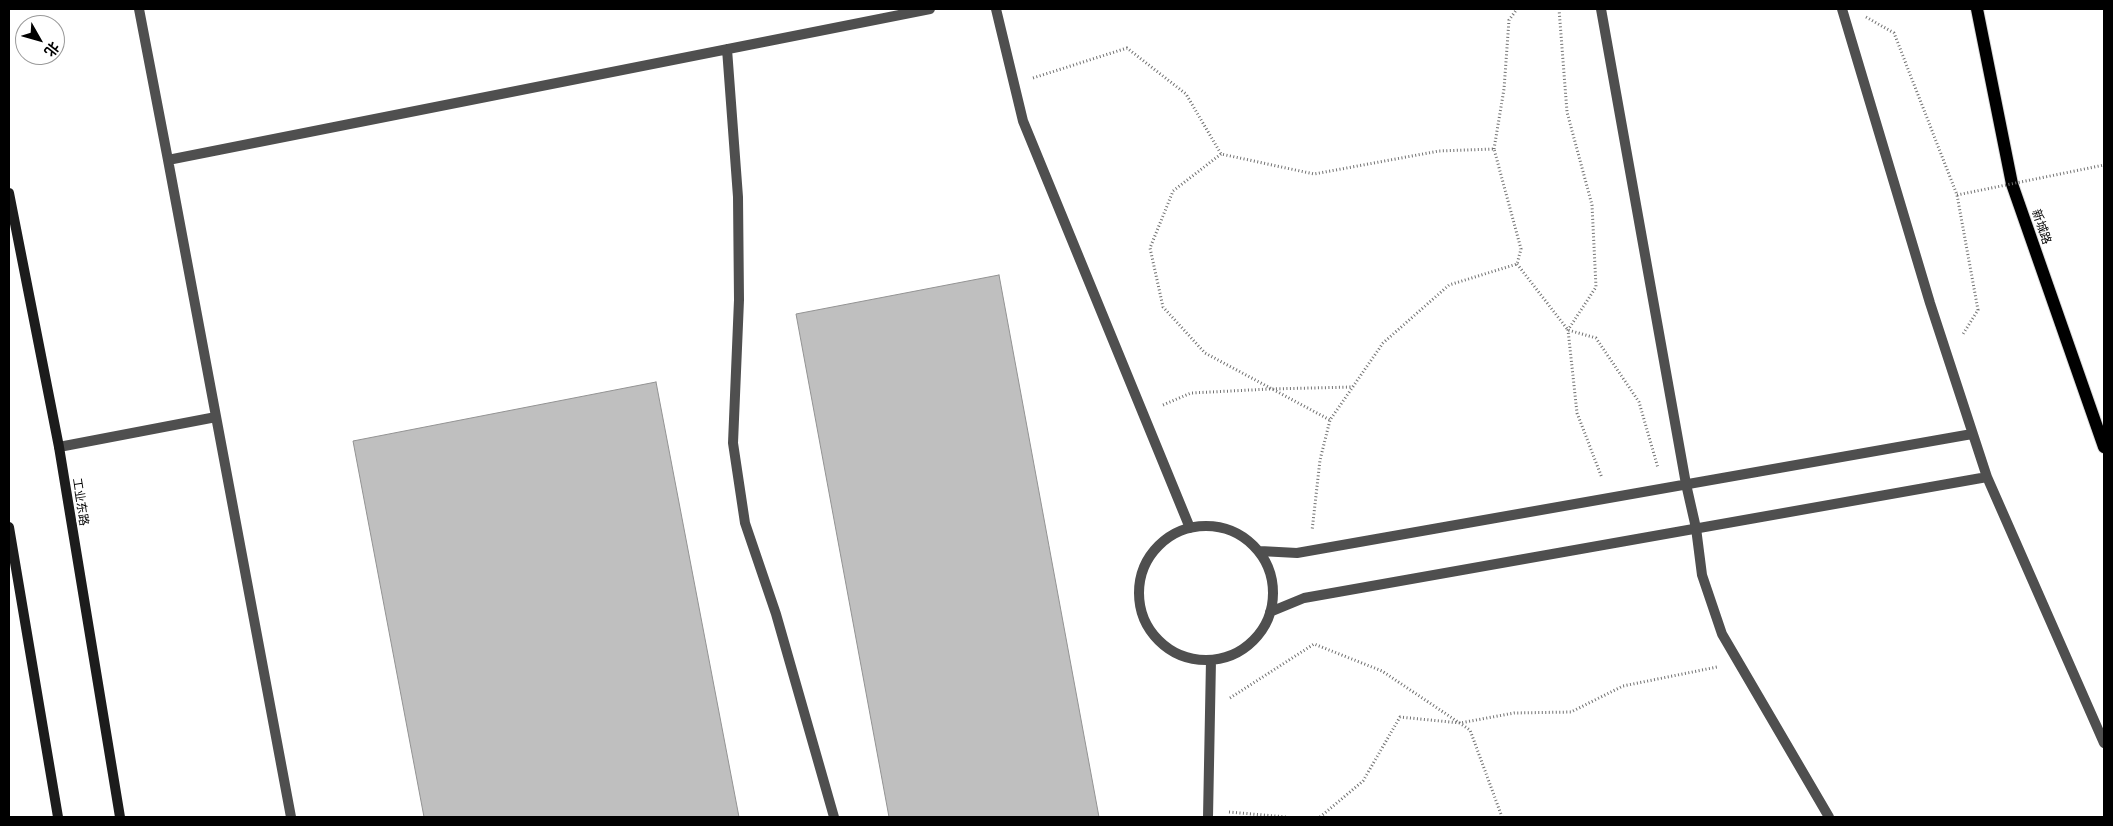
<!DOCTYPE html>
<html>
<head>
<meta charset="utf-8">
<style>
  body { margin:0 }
  #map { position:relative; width:2113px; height:826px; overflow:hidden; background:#fff; font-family:"Fira Sans Condensed","Noto Sans SC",sans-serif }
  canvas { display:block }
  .frame { position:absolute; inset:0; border:10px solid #000; pointer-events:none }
  .north { position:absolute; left:15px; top:15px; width:50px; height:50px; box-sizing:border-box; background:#fff; border:1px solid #999; border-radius:50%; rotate:128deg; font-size:14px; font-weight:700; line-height:20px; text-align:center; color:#000 }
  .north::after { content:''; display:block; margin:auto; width:18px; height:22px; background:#000; clip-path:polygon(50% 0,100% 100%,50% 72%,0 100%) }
</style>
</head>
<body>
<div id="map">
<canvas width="2113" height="826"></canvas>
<div class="frame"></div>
<div class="north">北</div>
</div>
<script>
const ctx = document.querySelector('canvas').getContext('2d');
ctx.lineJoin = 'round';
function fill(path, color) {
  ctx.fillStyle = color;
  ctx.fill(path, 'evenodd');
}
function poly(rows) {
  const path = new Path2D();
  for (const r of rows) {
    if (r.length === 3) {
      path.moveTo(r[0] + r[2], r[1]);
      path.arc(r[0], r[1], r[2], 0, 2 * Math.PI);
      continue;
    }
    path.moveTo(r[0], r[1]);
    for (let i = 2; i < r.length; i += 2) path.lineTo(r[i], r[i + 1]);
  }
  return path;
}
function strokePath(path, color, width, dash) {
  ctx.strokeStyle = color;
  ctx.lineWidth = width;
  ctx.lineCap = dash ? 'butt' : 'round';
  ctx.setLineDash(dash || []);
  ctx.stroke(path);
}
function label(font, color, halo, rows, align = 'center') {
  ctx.font = font + ' "Fira Sans Condensed","Noto Sans SC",sans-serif';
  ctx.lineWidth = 4;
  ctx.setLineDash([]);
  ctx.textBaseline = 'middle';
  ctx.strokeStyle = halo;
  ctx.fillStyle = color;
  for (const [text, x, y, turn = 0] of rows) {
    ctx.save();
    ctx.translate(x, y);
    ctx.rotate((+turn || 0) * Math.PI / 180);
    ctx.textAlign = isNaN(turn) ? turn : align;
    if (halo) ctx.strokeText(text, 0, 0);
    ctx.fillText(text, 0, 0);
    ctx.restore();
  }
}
const building = poly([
  [999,275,1099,817,889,817,796,314,999,275],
  [656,382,739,817,424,817,353,441,656,382]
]);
const path = poly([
  [1559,9,1567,112,1592,205,1596,287,1568,330,1577,413,1602,478],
  [1866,17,1894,33,1957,195,1978,310,1963,334],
  [1033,78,1127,48,1186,94,1221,154,1314,174,1439,151,1494,149,1521,249,1517,264,1449,285,1383,343,1330,420,1320,460,1312,531],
  [1494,149,1504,89,1509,20,1517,9],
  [1221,154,1173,191,1150,248,1163,307,1205,353,1330,420],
  [1517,264,1568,330,1596,338,1639,402,1658,468],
  [1163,405,1191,393,1270,389,1352,387],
  [1230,698,1314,644,1382,671,1470,730,1502,817],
  [1229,812,1286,817],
  [1320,817,1363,781,1400,717,1460,723,1514,713,1571,712,1623,686,1717,667]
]);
const minor = poly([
  [139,9,168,160],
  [996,9,1023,121,1190,528],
  [1601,9,1686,484,1696,528,1702,575,1722,634,1829,817],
  [1842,9,1930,303,1987,477,2104,743],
  [727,49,738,197,739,300,733,443,745,523,776,614,834,817],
  [59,447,216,417],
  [1206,593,67],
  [1260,551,1297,553,1972,434],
  [1270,612,1304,598,1987,477],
  [291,817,168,160,930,9],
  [1208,817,1211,660]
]);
const secondary = poly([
  [9,193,59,447,120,817],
  [9,527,58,817]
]);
const primary = poly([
  [1977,9,2012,184,2104,447]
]);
const pathBridge = poly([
  [1957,195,2104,165]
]);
const streetNames = [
  ["新城路",2041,227,71],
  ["工业东路",80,502,81]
];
fill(building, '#bfbfbf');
strokePath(building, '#939393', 1);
strokePath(primary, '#dbdbdb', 14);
strokePath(path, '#717171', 3, [1, 2.5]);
strokePath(minor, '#4f4f4f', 10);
strokePath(secondary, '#1c1c1c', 10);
strokePath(primary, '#000', 12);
strokePath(pathBridge, '#717171', 3, [1, 2.5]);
label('12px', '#000', '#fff', streetNames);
</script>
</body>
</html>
